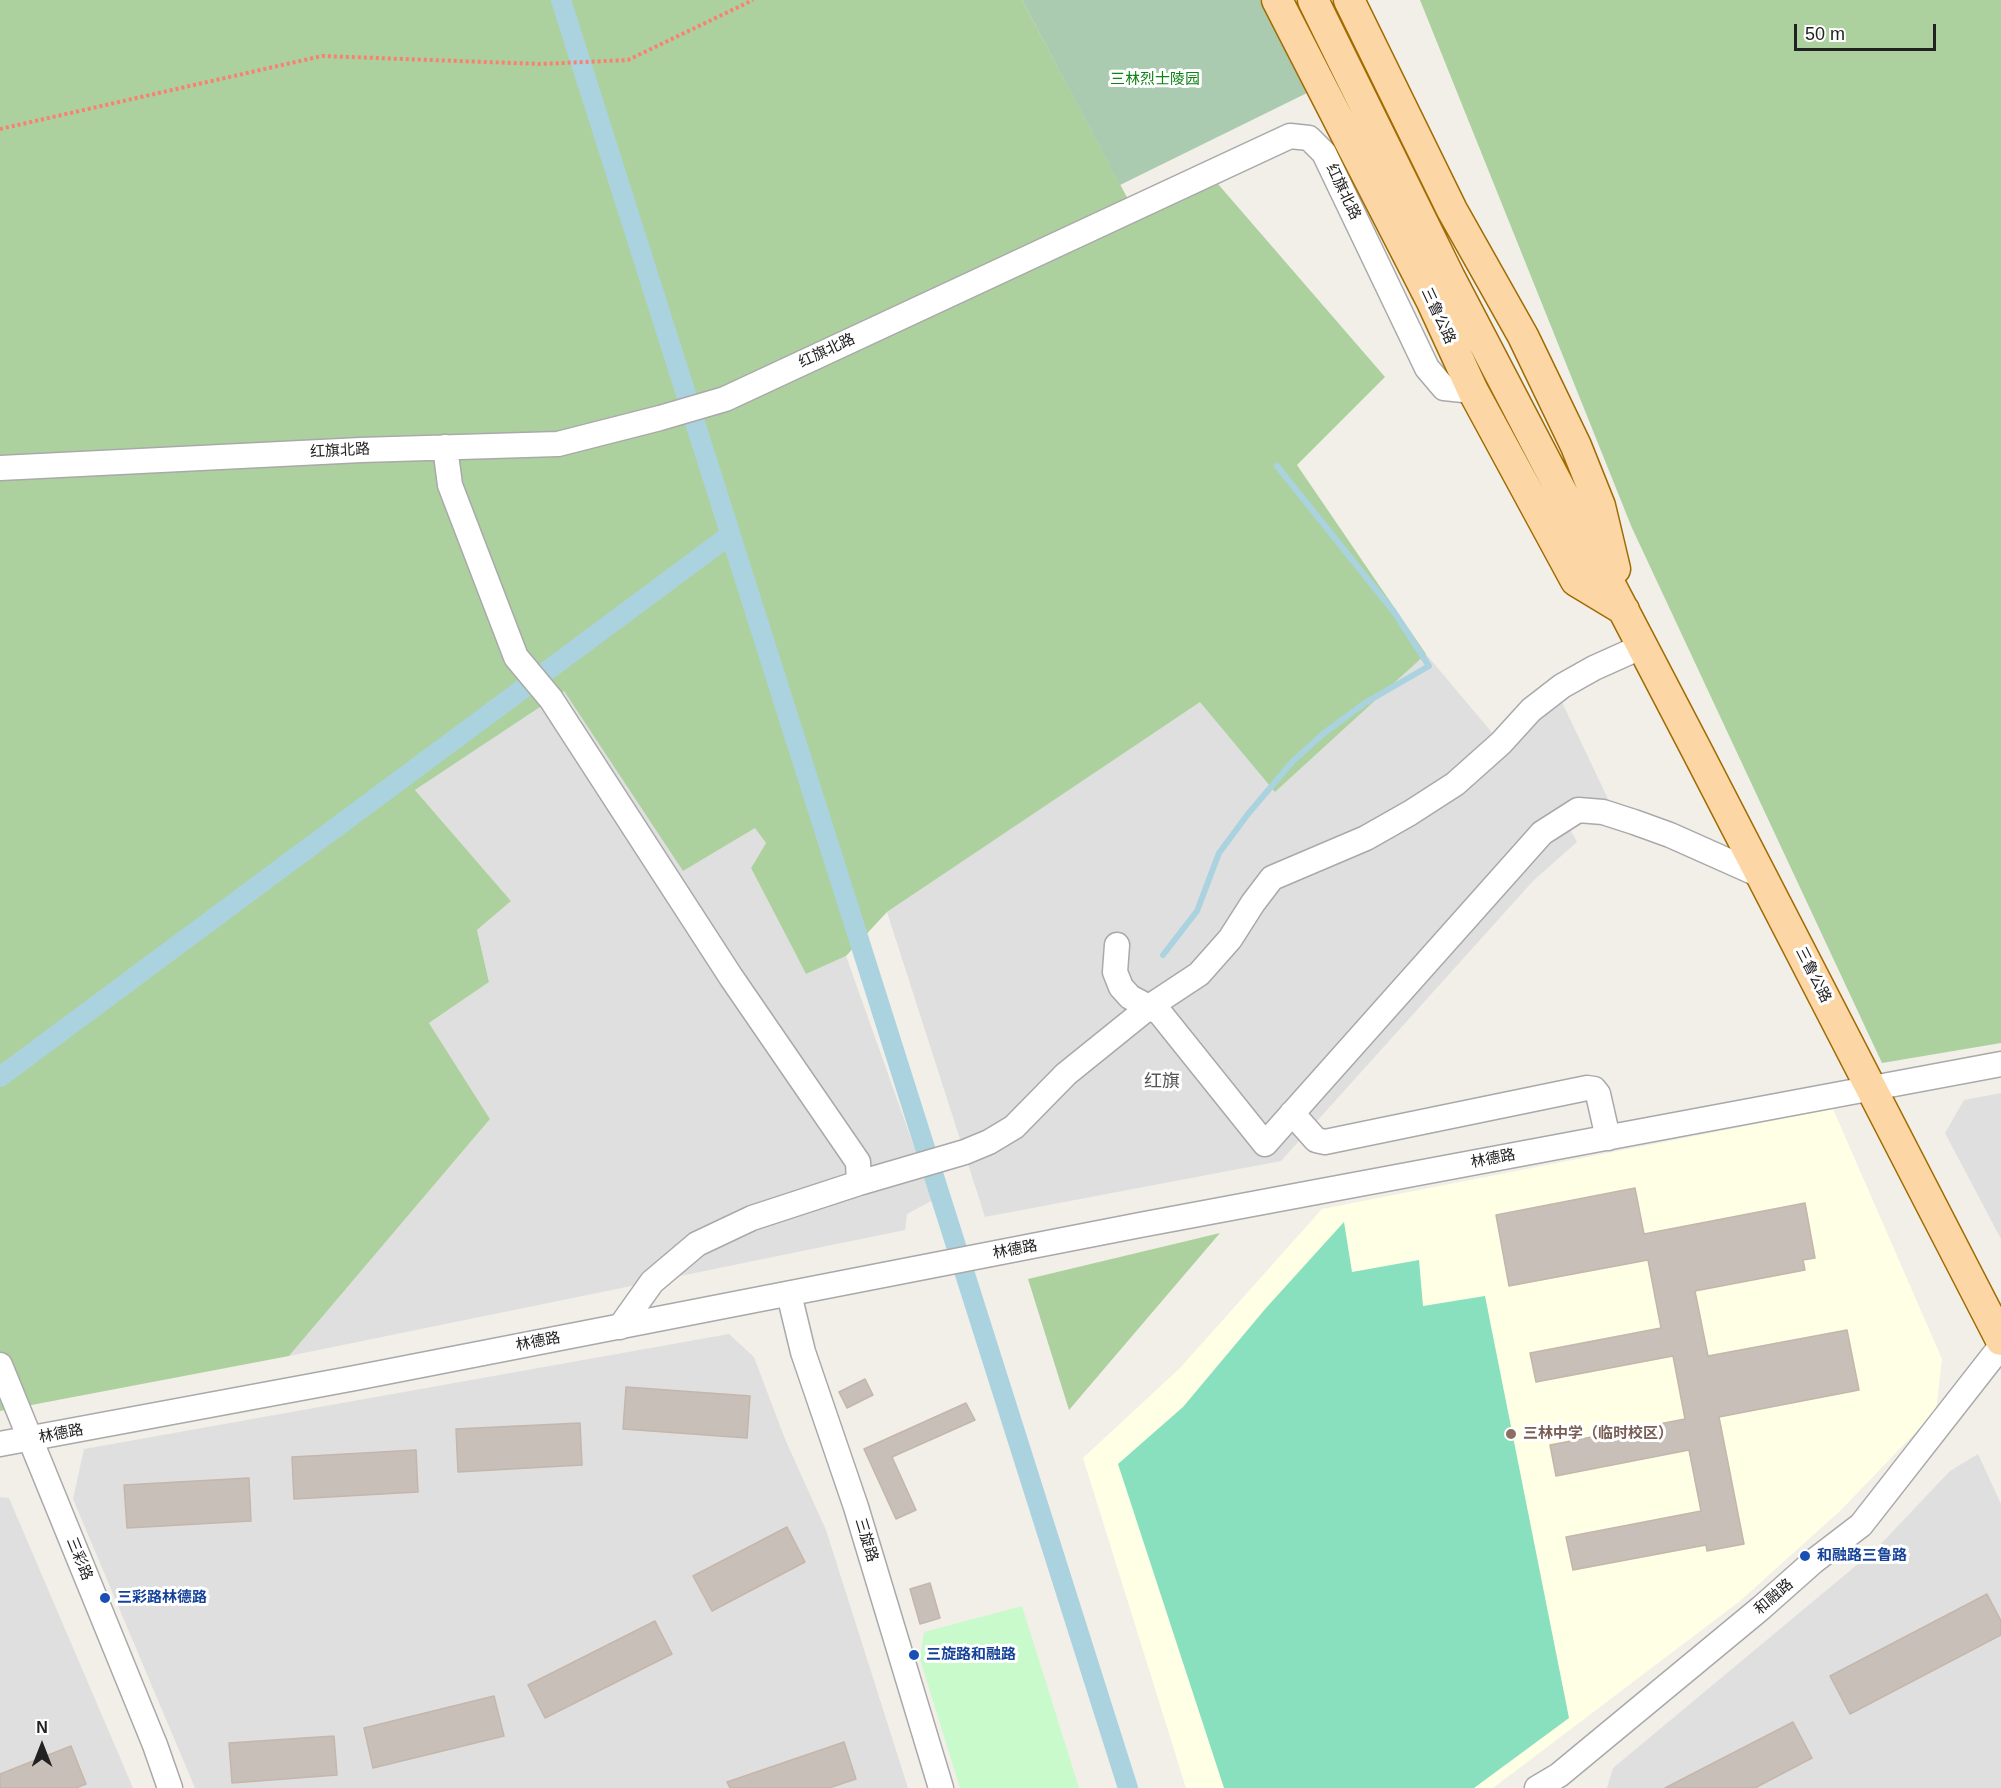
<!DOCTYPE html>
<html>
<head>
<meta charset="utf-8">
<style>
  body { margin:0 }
  #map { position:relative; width:2001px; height:1788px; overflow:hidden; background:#f2efe9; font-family:Arial,sans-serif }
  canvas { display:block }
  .north { position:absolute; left:12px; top:1716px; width:60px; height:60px; -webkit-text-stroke:4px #fff; paint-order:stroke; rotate:0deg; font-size:16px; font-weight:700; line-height:24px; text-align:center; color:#222 }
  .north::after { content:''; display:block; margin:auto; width:21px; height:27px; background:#222; clip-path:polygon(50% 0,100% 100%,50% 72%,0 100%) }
  .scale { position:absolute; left:1794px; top:24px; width:142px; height:27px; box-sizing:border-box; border:3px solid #222; border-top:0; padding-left:8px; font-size:18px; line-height:21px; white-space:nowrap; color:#222; -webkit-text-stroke:4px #fff; paint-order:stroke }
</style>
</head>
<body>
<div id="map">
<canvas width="2001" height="1788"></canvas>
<div class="north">N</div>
<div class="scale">50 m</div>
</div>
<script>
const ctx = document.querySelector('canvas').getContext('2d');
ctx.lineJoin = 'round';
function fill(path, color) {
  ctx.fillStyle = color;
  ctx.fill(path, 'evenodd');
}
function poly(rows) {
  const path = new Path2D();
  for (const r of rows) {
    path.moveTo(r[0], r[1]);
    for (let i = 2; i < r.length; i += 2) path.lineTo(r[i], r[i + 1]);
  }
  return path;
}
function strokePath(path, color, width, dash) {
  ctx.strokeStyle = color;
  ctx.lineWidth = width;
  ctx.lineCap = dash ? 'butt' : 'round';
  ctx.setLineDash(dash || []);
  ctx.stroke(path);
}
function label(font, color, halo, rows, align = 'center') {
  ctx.font = font + ' Arial,"Noto Sans SC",sans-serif';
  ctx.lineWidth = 6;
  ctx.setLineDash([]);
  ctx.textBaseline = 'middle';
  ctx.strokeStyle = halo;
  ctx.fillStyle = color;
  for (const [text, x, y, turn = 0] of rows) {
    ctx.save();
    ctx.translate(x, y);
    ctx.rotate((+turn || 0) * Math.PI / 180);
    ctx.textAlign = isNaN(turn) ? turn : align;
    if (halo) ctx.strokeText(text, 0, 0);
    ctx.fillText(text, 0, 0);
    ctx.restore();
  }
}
const residential = poly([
  [1426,654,1504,747,1559,696,1611,805,1566,822,1577,842,1533,881,1281,1161,985,1217,887,912,1200,701,1276,791],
  [564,690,683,870,755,827,766,843,751,868,806,974,846,956,933,1200,907,1214,905,1230,289,1356,490,1119,429,1023,489,982,477,930,511,901,415,790],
  [2001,1093,2001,1239,1945,1133,1964,1100],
  [729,1334,754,1357,785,1439,826,1530,908,1788,195,1788,73,1499,84,1449],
  [1978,1454,2001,1504,2001,1788,1607,1788,1613,1768,1876,1549,1950,1471],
  [0,1497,9,1498,133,1788,0,1788]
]);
const education = poly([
  [1833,1109,1942,1359,1936,1411,1841,1510,1740,1601,1493,1788,1186,1788,1083,1458,1180,1368,1322,1209]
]);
const forest = poly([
  [0,0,1022,0,1138,218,1218,184,1385,377,1297,465,1426,654,1275,792,1200,702,887,912,846,956,806,974,751,868,766,843,755,828,683,871,564,691,415,790,511,901,477,930,489,982,429,1023,490,1119,289,1356,0,1411],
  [1420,0,2001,0,2001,1043,1882,1063,1632,528],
  [1220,1233,1069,1410,1028,1279]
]);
const cemetery = poly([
  [1022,0,1260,0,1307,93,1120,185]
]);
const park = poly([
  [1022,1606,1079,1788,960,1788,920,1659,924,1632]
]);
const pitch = poly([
  [1344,1222,1352,1272,1419,1260,1423,1306,1485,1296,1569,1718,1474,1788,1224,1788,1118,1464,1183,1407,1266,1308]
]);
const stream = poly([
  [1163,955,1197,911,1219,853,1248,814,1292,762,1323,734,1365,703,1429,666,1394,612,1277,466]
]);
const canal = poly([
  [561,0,1128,1788],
  [0,1077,730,535]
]);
const building = poly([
  [1635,1188,1644,1234,1805,1203,1815,1258,1803,1260,1805,1270,1695,1291,1708,1356,1847,1330,1859,1390,1719,1417,1744,1544,1707,1551,1706,1545,1573,1570,1566,1537,1701,1511,1689,1450,1556,1476,1550,1445,1685,1419,1673,1356,1536,1382,1530,1353,1661,1328,1648,1260,1509,1286,1496,1215,1635,1188],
  [865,1379,873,1395,847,1408,839,1392,865,1379],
  [626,1387,750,1396,747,1438,623,1429,626,1387],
  [966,1403,975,1420,892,1457,916,1510,896,1519,864,1449,966,1403],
  [580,1423,582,1465,458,1472,456,1429,580,1423],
  [416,1450,418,1492,294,1499,292,1457,416,1450],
  [249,1478,251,1521,127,1528,124,1485,249,1478],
  [787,1527,805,1562,712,1611,693,1576,787,1527],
  [930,1583,940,1618,920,1624,910,1589,930,1583],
  [1987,1594,2001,1621,2001,1635,1850,1714,1830,1676,1987,1594],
  [655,1621,672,1654,545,1718,528,1685,655,1621],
  [494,1696,504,1736,373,1768,364,1728,494,1696],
  [1793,1722,1812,1758,1755,1788,1665,1788,1793,1722],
  [334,1736,337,1775,232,1783,229,1743,334,1736],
  [844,1742,856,1779,829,1788,730,1788,727,1782,844,1742],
  [71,1746,86,1784,76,1788,0,1788,0,1774,71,1746]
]);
const path = poly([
  [0,129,322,56,540,64,628,60,753,0]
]);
const minor = poly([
  [445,447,450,485,516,657,551,699,731,977,858,1162,859,1183],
  [0,468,361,450,558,444,660,418,725,399,1290,136,1309,138,1324,153,1427,368,1444,388,1473,391],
  [1117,945,1115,972,1121,987,1130,997,1160,1013,1265,1144,1542,833,1578,810,1603,812,1634,822,1670,835,1762,876],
  [1292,1113,1316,1140,1325,1142,1587,1088,1594,1089,1598,1094,1608,1138],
  [789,1294,803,1352,856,1507,941,1788],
  [620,1327,652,1282,697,1244,752,1218,859,1183,965,1152,989,1142,1014,1127,1066,1074,1149,1007,1199,974,1230,939,1253,903,1272,878,1366,838,1410,813,1455,784,1501,743,1531,710,1562,686,1594,668,1643,646],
  [0,1365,155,1745,170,1788],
  [0,1444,355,1378,1140,1225,2001,1064],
  [1537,1788,1559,1775,1761,1608,1814,1561,1861,1525,2001,1346]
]);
const major = poly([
  [1277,0,1432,302,1473,391,1576,581,1624,610],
  [1313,0,1450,278,1697,751,2001,1340],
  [1349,0,1452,210,1523,336,1576,446,1600,506,1615,569]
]);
const markers = [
  [1511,1434,6,"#8d6e63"],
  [1805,1556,6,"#1a4fb4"],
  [105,1598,6,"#1a4fb4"],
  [914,1655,6,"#1a4fb4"]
];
const parkNames = [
  ["三林烈士陵园",1155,80]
];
const streetNames = [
  ["红旗北路",1343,192,64],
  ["三鲁公路",1438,316,65],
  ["红旗北路",827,351,-25],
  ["红旗北路",340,451,-3],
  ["三鲁公路",1813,975,63],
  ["林德路",1493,1159,-11],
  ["林德路",1015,1250,-11],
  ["林德路",538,1342,-11],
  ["林德路",61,1434,-11],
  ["三旋路",866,1540,73],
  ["三彩路",79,1559,68],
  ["和融路",1774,1597,-41]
];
const educationNames = [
  ["三林中学（临时校区）",1523,1434]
];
const transitNames = [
  ["和融路三鲁路",1817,1556],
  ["三彩路林德路",117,1598],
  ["三旋路和融路",926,1655]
];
const quarterNames = [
  ["红旗",1162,1082]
];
fill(residential, '#e0dfdf');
fill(education, '#ffffe5');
fill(forest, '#add19e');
fill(cemetery, '#aacbaf');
fill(park, '#c8facc');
fill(pitch, '#88e0be');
strokePath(stream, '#aad3df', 6);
strokePath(canal, '#aad3df', 20);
fill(building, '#c7bfb8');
strokePath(building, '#c4b6ab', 1.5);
strokePath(minor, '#a9a9a9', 27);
strokePath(major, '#a06b00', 33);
strokePath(path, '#fa8072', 4, [3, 3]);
strokePath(minor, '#fff', 24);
strokePath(major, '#fcd6a4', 30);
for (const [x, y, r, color] of markers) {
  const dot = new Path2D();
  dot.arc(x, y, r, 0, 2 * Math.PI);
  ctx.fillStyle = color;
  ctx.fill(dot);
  strokePath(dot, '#fff', 2);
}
label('15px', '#0c8416', '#fff', parkNames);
label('15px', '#222', '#fff', streetNames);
label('bold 15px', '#785e54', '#fff', educationNames, 'left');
label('bold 15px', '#164399', '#fff', transitNames, 'left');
label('18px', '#555', '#fff', quarterNames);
</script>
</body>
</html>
